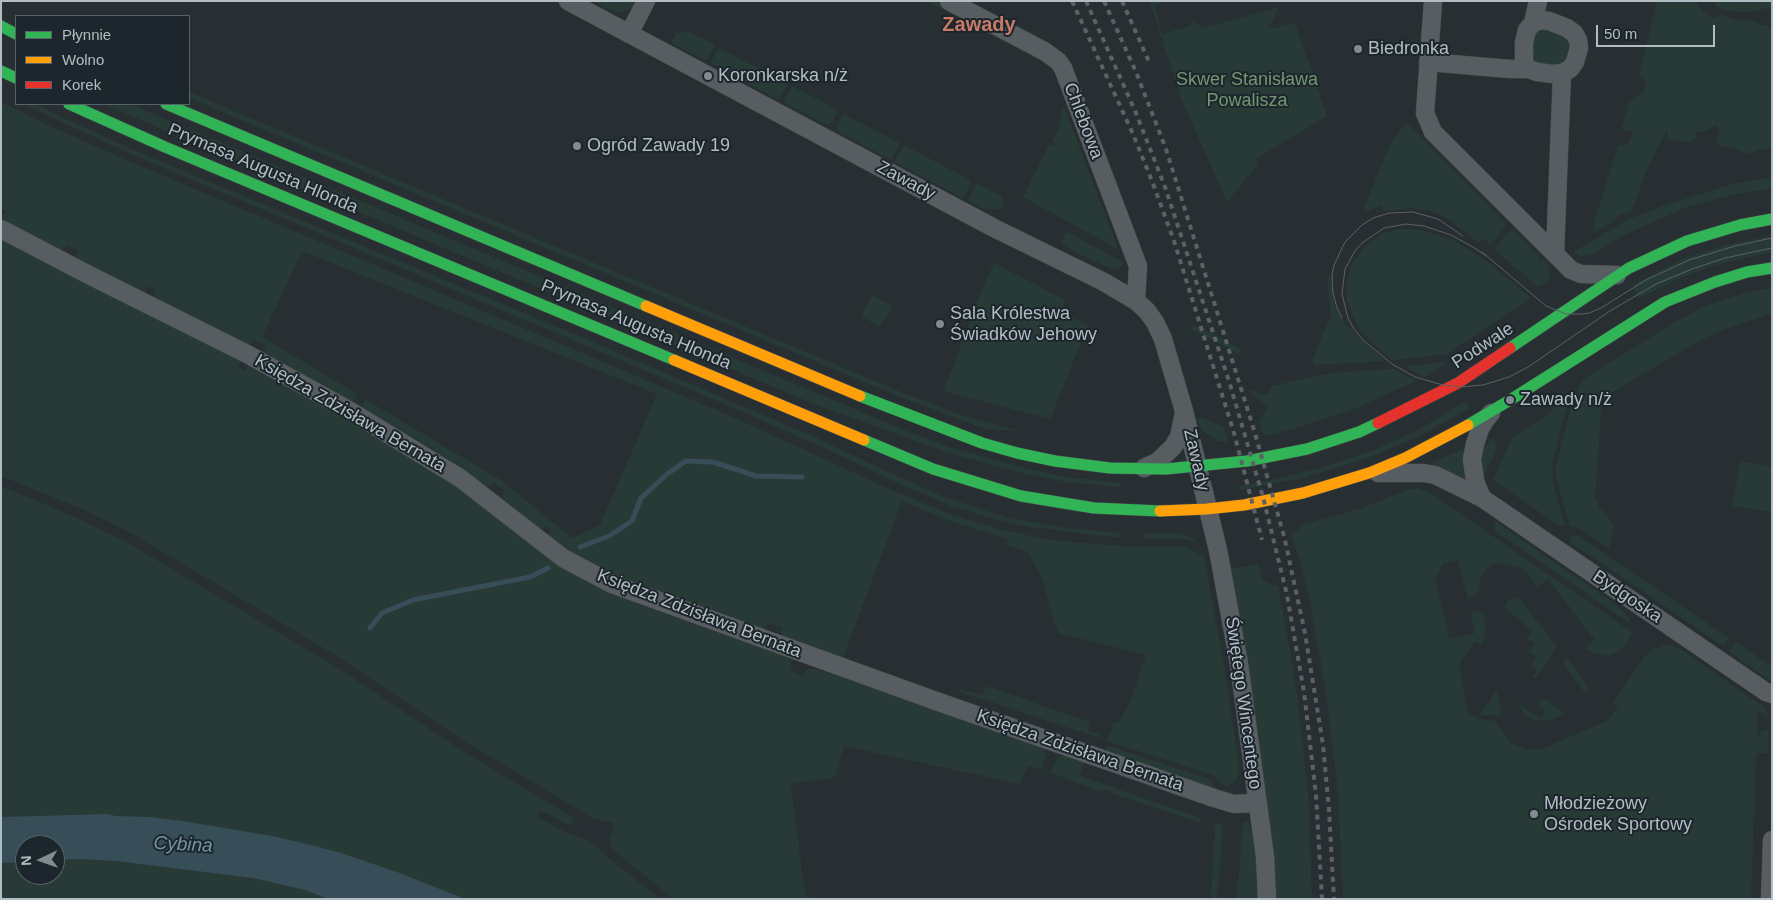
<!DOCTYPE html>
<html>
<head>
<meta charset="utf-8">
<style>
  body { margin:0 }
  #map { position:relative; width:1773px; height:900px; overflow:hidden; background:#282f32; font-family:Helvetica,sans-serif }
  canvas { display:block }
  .frame { position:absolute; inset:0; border:2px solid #b1bdc3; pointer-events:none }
  .legend { position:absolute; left:15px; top:15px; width:175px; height:90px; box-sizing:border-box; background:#1c262c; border:1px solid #586268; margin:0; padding:6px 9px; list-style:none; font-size:15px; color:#b1bdc3 }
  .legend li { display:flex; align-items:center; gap:10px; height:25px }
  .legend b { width:25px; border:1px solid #586268 }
  .north { position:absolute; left:15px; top:835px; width:50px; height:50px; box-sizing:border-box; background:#1c262c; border:1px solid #586268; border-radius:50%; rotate:267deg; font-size:14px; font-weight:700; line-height:20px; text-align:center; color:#b1bdc3 }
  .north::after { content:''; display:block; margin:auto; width:18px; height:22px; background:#818b90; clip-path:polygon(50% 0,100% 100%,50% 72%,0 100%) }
  .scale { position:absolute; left:1596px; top:25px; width:119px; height:22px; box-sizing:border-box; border:2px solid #b1bdc3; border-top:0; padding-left:6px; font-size:15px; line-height:18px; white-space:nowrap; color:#b1bdc3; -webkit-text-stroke:4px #1c262c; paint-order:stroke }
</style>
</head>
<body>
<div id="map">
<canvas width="1773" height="900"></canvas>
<div class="frame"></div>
<ul class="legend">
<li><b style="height:6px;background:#30b455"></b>Płynnie</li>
<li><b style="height:6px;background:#ff9f0a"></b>Wolno</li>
<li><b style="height:6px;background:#e5322d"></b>Korek</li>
</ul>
<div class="north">N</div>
<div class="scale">50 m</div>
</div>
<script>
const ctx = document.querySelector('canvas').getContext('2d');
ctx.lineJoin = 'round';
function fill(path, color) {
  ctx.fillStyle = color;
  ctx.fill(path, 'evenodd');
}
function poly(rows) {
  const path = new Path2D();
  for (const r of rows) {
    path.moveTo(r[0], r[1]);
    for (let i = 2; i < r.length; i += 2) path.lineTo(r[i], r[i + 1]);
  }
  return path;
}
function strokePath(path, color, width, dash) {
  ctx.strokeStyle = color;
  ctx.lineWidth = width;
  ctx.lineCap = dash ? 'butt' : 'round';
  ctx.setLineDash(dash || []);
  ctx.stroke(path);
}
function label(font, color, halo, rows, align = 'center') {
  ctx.font = font + ' Helvetica,sans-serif';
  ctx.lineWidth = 4;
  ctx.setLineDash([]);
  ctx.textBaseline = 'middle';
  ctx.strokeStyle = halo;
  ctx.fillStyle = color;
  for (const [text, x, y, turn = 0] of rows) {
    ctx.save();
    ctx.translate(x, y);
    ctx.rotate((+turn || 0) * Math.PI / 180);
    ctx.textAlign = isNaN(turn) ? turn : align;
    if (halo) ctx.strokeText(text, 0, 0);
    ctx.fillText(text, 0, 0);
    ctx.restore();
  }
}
const green = poly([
  [598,1,630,1,636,4,628,10,618,13,597,3],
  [927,1,935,1,1046,59,1048,65],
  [1155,1,1166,1,1154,5,1162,34,1190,26,1193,20,1203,28,1277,8,1277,12,1268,28,1275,28,1295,23,1327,116,1257,158,1257,165,1227,202,1182,100,1150,3],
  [1657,1,1696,1,1703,11,1714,18,1721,14,1739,21,1748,20,1762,25,1772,27,1772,148,1758,150,1747,154,1732,147,1719,146,1716,138,1720,133,1716,125,1706,131,1695,132,1698,138,1695,139,1690,143,1668,139,1667,129,1642,180,1638,196,1630,212,1619,214,1614,221,1594,233,1593,226,1618,146,1629,143,1633,132,1621,129,1629,103,1637,96,1644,92,1647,81,1639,75],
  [1772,1,1772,7,1748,12,1725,11,1716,6,1714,2],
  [1547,27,1572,40,1567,65,1536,67,1529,55,1533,32],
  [681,32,690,32,715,45,706,61,671,43,675,35],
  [719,48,788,84,779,100,710,63],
  [792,86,838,110,833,122,827,125,783,102],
  [189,92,901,392,961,415,1019,431,986,429,900,397,189,98],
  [1,102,54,128,126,160,726,414,887,488,949,514,1002,530,1057,541,1137,547,1185,547,1204,556,1226,678,1239,768,1237,779,1230,785,1225,786,1213,775,1107,741,1114,722,1118,723,1130,703,1146,655,1058,633,1042,579,1028,552,1007,545,1008,539,947,520,902,501,843,658,783,637,781,633,783,628,767,623,765,628,762,630,635,584,606,572,568,552,550,538,549,534,552,530,546,526,543,530,540,530,502,497,504,490,493,482,491,485,486,486,439,453,363,408,362,404,365,399,502,481,572,538,600,525,657,394,302,251,262,337,357,394,355,400,351,401,265,354,266,346,254,340,248,345,154,298,153,295,156,290,149,286,146,291,143,293,78,260,76,256,79,251,67,245,64,249,60,251,4,220,3,216,6,211,1,208],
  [23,104,34,104,131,149,572,333,817,438,882,469,942,496,1006,517,1058,527,1121,533,1120,538,1031,527,1005,522,951,506,891,480,833,452,729,406,129,153],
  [103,104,130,104,909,432,946,446,1019,467,1066,477,1120,483,1120,487,1066,482,1018,472,946,452,814,404],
  [1062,108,1065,109,1118,249,1023,197,1050,143,1055,146,1057,144,1052,141,1059,127],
  [843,114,900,143,891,160,837,131,837,127],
  [1407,123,1505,223,1505,227,1490,245,1483,238,1478,243,1449,219,1431,211,1412,208,1384,211,1382,205,1365,212,1365,206,1389,147,1399,131],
  [904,145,972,181,963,198,894,162],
  [1772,177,1772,189,1735,194,1687,207,1624,235,1591,255,1580,256,1575,253,1575,251,1629,219,1660,207,1728,185],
  [977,183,1002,197,1004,201,1001,210,984,209,968,201],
  [1401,229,1421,230,1453,240,1488,262,1530,297,1528,300,1447,354,1392,360,1362,332,1357,325,1347,299,1347,282,1352,264,1363,248,1383,233],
  [1513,230,1539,257,1539,261,1544,261,1548,266,1550,279,1538,287,1494,249,1510,231],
  [1067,232,1123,262,1124,264,1117,269,1112,269,1081,255,1061,243],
  [1772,235,1772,252,1712,266,1680,278,1639,298,1632,285,1687,257,1725,245],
  [1,238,43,262,240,360,239,368,245,371,247,367,251,365,426,465,467,492,547,557,575,575,603,589,640,605,787,657,792,665,791,671,803,676,808,669,818,669,1040,747,1045,750,1046,754,1041,770,1028,766,1020,784,844,746,835,777,791,784,805,895,817,899,674,899,612,849,609,837,613,831,613,822,603,821,593,818,468,743,342,659,133,534,82,509,1,476],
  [994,263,1065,300,1060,312,1088,325,1050,419,944,391,980,294],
  [1327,276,1330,276,1334,306,1344,323,1384,361,1315,365,1312,361,1331,315],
  [1772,288,1772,313,1727,328,1697,342,1602,398,1595,496,1599,507,1614,525,1609,548,1579,528,1570,526,1557,481,1556,466,1569,414,1582,380,1672,324,1703,307,1745,293],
  [872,295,892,306,880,327,861,316],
  [1192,324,1240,349,1241,350,1239,354,1191,329],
  [1445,362,1446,364,1425,377,1404,367],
  [1394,369,1416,381,1349,411,1292,429,1264,436,1259,421,1268,408,1249,391,1254,390,1262,395,1268,394,1272,386,1330,373],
  [1576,386,1565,413,1552,465,1553,482,1565,526,1558,525,1493,480,1511,441,1515,436,1545,417],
  [1465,401,1470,408,1417,437,1371,457,1303,478,1241,490,1238,489,1240,486,1276,479,1320,468,1369,452,1415,432],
  [1202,417,1224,428,1228,442,1218,441,1204,432,1196,419],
  [1494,437,1496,451,1484,476,1481,466,1481,456,1485,446],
  [1465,448,1464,468,1468,484,1432,464,1433,462],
  [1740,461,1772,466,1772,512,1733,506],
  [1,486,79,519,128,543,338,668,464,752,572,817,573,822,568,825,545,812,539,811,537,817,567,833,590,841,612,861,660,899,452,899,1,826],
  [1418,488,1430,493,1632,632,1627,643,1618,652,1607,656,1593,653,1585,648,1595,640,1548,579,1537,587,1527,572,1521,568,1503,563,1495,564,1485,570,1481,576,1478,592,1476,596,1468,598,1458,560,1443,564,1435,578,1449,639,1475,633,1471,613,1479,611,1483,614,1486,628,1482,645,1475,641,1459,664,1467,712,1479,719,1496,721,1502,732,1510,743,1529,750,1542,749,1607,721,1618,707,1613,703,1645,656,1656,647,1659,650,1663,645,1672,646,1680,649,1764,707,1769,717,1757,711,1757,737,1761,732,1769,729,1768,753,1756,753,1751,899,1343,899,1338,792,1326,691,1310,602,1301,563,1291,535,1305,524,1362,508,1408,490],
  [1495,521,1611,601,1627,615,1631,624,1495,531],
  [1176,533,1190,537,1200,544,1185,539,1146,539,1143,536,1143,534],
  [1577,535,1729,638,1723,646,1570,542,1572,536],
  [1258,564,1263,581,1278,587,1289,645,1297,695,1308,793,1312,899,1273,899,1229,569],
  [1518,597,1557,647,1536,677,1532,677,1537,670,1531,665,1536,657,1529,652,1535,644,1527,638,1532,631,1505,608,1505,605,1510,600],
  [1736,642,1772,667,1772,682,1729,651],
  [1565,659,1568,659,1589,688,1587,693,1585,693,1563,664],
  [986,686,1090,722,1088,731,1101,734,1100,738,961,692,959,689,983,695],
  [1497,690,1501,715,1480,715],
  [1543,698,1565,713,1549,721,1533,720,1525,715,1517,702,1540,719,1546,711,1538,705],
  [1106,745,1212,780,1212,788,1106,752],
  [1064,755,1084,762,1080,776,1201,818,1200,823,1111,793,1111,791,1104,789,1102,792,1051,773,1057,758],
  [1247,821,1249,823,1258,856,1260,899,1237,899,1243,823],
  [1216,823,1220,823,1223,828,1217,899,1211,899,1215,828,1212,827],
  [1,838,13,838,416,899,1,899],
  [25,845,55,845,55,875,25,875]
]);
const water = poly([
  [107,814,116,816,149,817,183,821,272,836,307,844,341,853,397,872,465,899,328,899,305,890,253,878,116,861,79,859,55,860,55,845,25,845,25,862,1,863,1,817]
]);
const stream = poly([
  [580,547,609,536,632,521,641,498,667,474,686,461,713,462,756,476,802,477],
  [370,628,382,613,413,600,530,577,548,568]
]);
const street = poly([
  [568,1,994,228,1104,282,1136,301,1147,311,1155,322,1163,339,1184,411,1218,550,1239,664,1265,857,1267,899],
  [949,1,1044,51,1058,61,1063,68,1138,266,1136,301],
  [1433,1,1425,113,1433,132,1571,270,1581,274,1617,275],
  [1541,20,1549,21,1567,28,1574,33,1578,40,1579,48,1575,62,1570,69,1562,73,1553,74,1537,72,1529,69,1524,63,1524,42,1527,30,1533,23,1541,20],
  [1533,23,1538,1],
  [629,34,646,1],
  [1428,62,1510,69,1529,69],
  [1,229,89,275,247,354,352,412,460,478,563,558,612,584,936,701,1214,798,1234,804,1256,803],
  [1555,254,1562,73],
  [1144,468,1157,462,1173,447,1179,437,1183,417],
  [1378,473,1424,473,1435,475,1482,498,1766,692,1772,694],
  [1482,498,1475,481,1472,459,1475,444,1480,429,1484,422,1491,413],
  [1770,899,1772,840]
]);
const fast = poly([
  [1,26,16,34],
  [1,71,16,78],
  [69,104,165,147,674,360],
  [166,104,646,306],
  [1510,348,1629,268,1687,241,1740,225,1772,219],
  [860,396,982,443,1017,453,1055,461,1110,468,1166,469,1247,461,1307,449,1359,432,1378,423],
  [1468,425,1510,400,1665,302,1715,282,1747,272,1772,268],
  [864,440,933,469,1021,496,1094,508,1160,511]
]);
const slow = poly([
  [646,306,860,396],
  [674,360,864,440],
  [1160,511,1207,509,1244,505,1303,493,1369,473,1405,458,1468,425]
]);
const jam = poly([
  [1378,423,1458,383,1510,348]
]);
const tram = poly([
  [1482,252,1546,306,1566,314,1582,314,1589,313,1601,308,1646,280,1689,260,1735,246,1772,238],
  [1487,256,1471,246,1451,235,1424,226,1406,224,1384,228,1362,243,1355,251,1345,269,1342,294,1348,318,1354,329,1363,340,1392,364,1415,377,1443,385,1460,387,1483,385,1509,377,1528,367,1610,311,1656,284,1692,269,1725,258,1772,248],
  [1342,318,1337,308,1333,293,1332,275,1334,265,1345,242,1362,225,1373,218,1389,213,1413,212,1438,219,1463,236]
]);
const rail = poly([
  [1072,1,1133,134,1152,181,1174,241,1234,433,1262,540],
  [1086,1,1136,113,1165,187,1229,381,1263,497,1287,595,1304,692,1316,795,1322,899],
  [1104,1,1136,72,1166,149,1254,430,1284,536,1305,633,1323,745,1329,810,1334,899],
  [1122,1,1150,64]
]);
const markers = [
  [1358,49,5,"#818b90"],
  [708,76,5,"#818b90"],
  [577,146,5,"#818b90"],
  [940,324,5,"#818b90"],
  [1510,400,5,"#818b90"],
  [1534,814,5,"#818b90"]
];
const poiNames = [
  ["Biedronka",1368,49],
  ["Koronkarska n/ż",718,76],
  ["Ogród Zawady 19",587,146],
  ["Sala Królestwa",950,314],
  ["Świadków Jehowy",950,335],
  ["Zawady n/ż",1520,400],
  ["Młodzieżowy",1544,804],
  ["Ośrodek Sportowy",1544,825]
];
const parkNames = [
  ["Skwer Stanisława",1247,80],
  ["Powalisza",1247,101]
];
const streetNames = [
  ["Chlebowa",1083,121,69],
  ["Prymasa Augusta Hlonda",263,169,23],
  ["Zawady",906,181,28],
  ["Prymasa Augusta Hlonda",636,325,23],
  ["Podwale",1483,346,-33],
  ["Księdza Zdzisława Bernata",350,414,30],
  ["Zawady",1196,460,77],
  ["Bydgoska",1627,597,34],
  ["Księdza Zdzisława Bernata",699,614,21],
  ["Świętego Wincentego",1243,703,82],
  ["Księdza Zdzisława Bernata",1080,751,19]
];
const waterNames = [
  ["Cybina",183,845,3]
];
const quarterNames = [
  ["Zawady",979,25]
];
fill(green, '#283a36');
fill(water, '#374d58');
strokePath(stream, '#374d58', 5);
strokePath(street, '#464b4d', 19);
strokePath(fast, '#464b4d', 12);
strokePath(slow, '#464b4d', 12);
strokePath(jam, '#464b4d', 12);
strokePath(street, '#575d61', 18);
strokePath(fast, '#30b455', 11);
strokePath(slow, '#ff9f0a', 11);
strokePath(jam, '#e5322d', 11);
strokePath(tram, '#5b6164', 1);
strokePath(rail, '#5b6164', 4, [5, 5]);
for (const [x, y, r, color] of markers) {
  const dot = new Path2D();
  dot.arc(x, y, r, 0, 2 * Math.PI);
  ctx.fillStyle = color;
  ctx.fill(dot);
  strokePath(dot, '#1c262c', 2);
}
label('18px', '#b1bdc3', '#1c262c', poiNames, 'left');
label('18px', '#739772', '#1c262c', parkNames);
label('18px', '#b1bdc3', '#1c262c', streetNames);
label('italic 19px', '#7595a4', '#1c262c', waterNames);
label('bold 20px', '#c87a68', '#1c262c', quarterNames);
</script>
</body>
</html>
